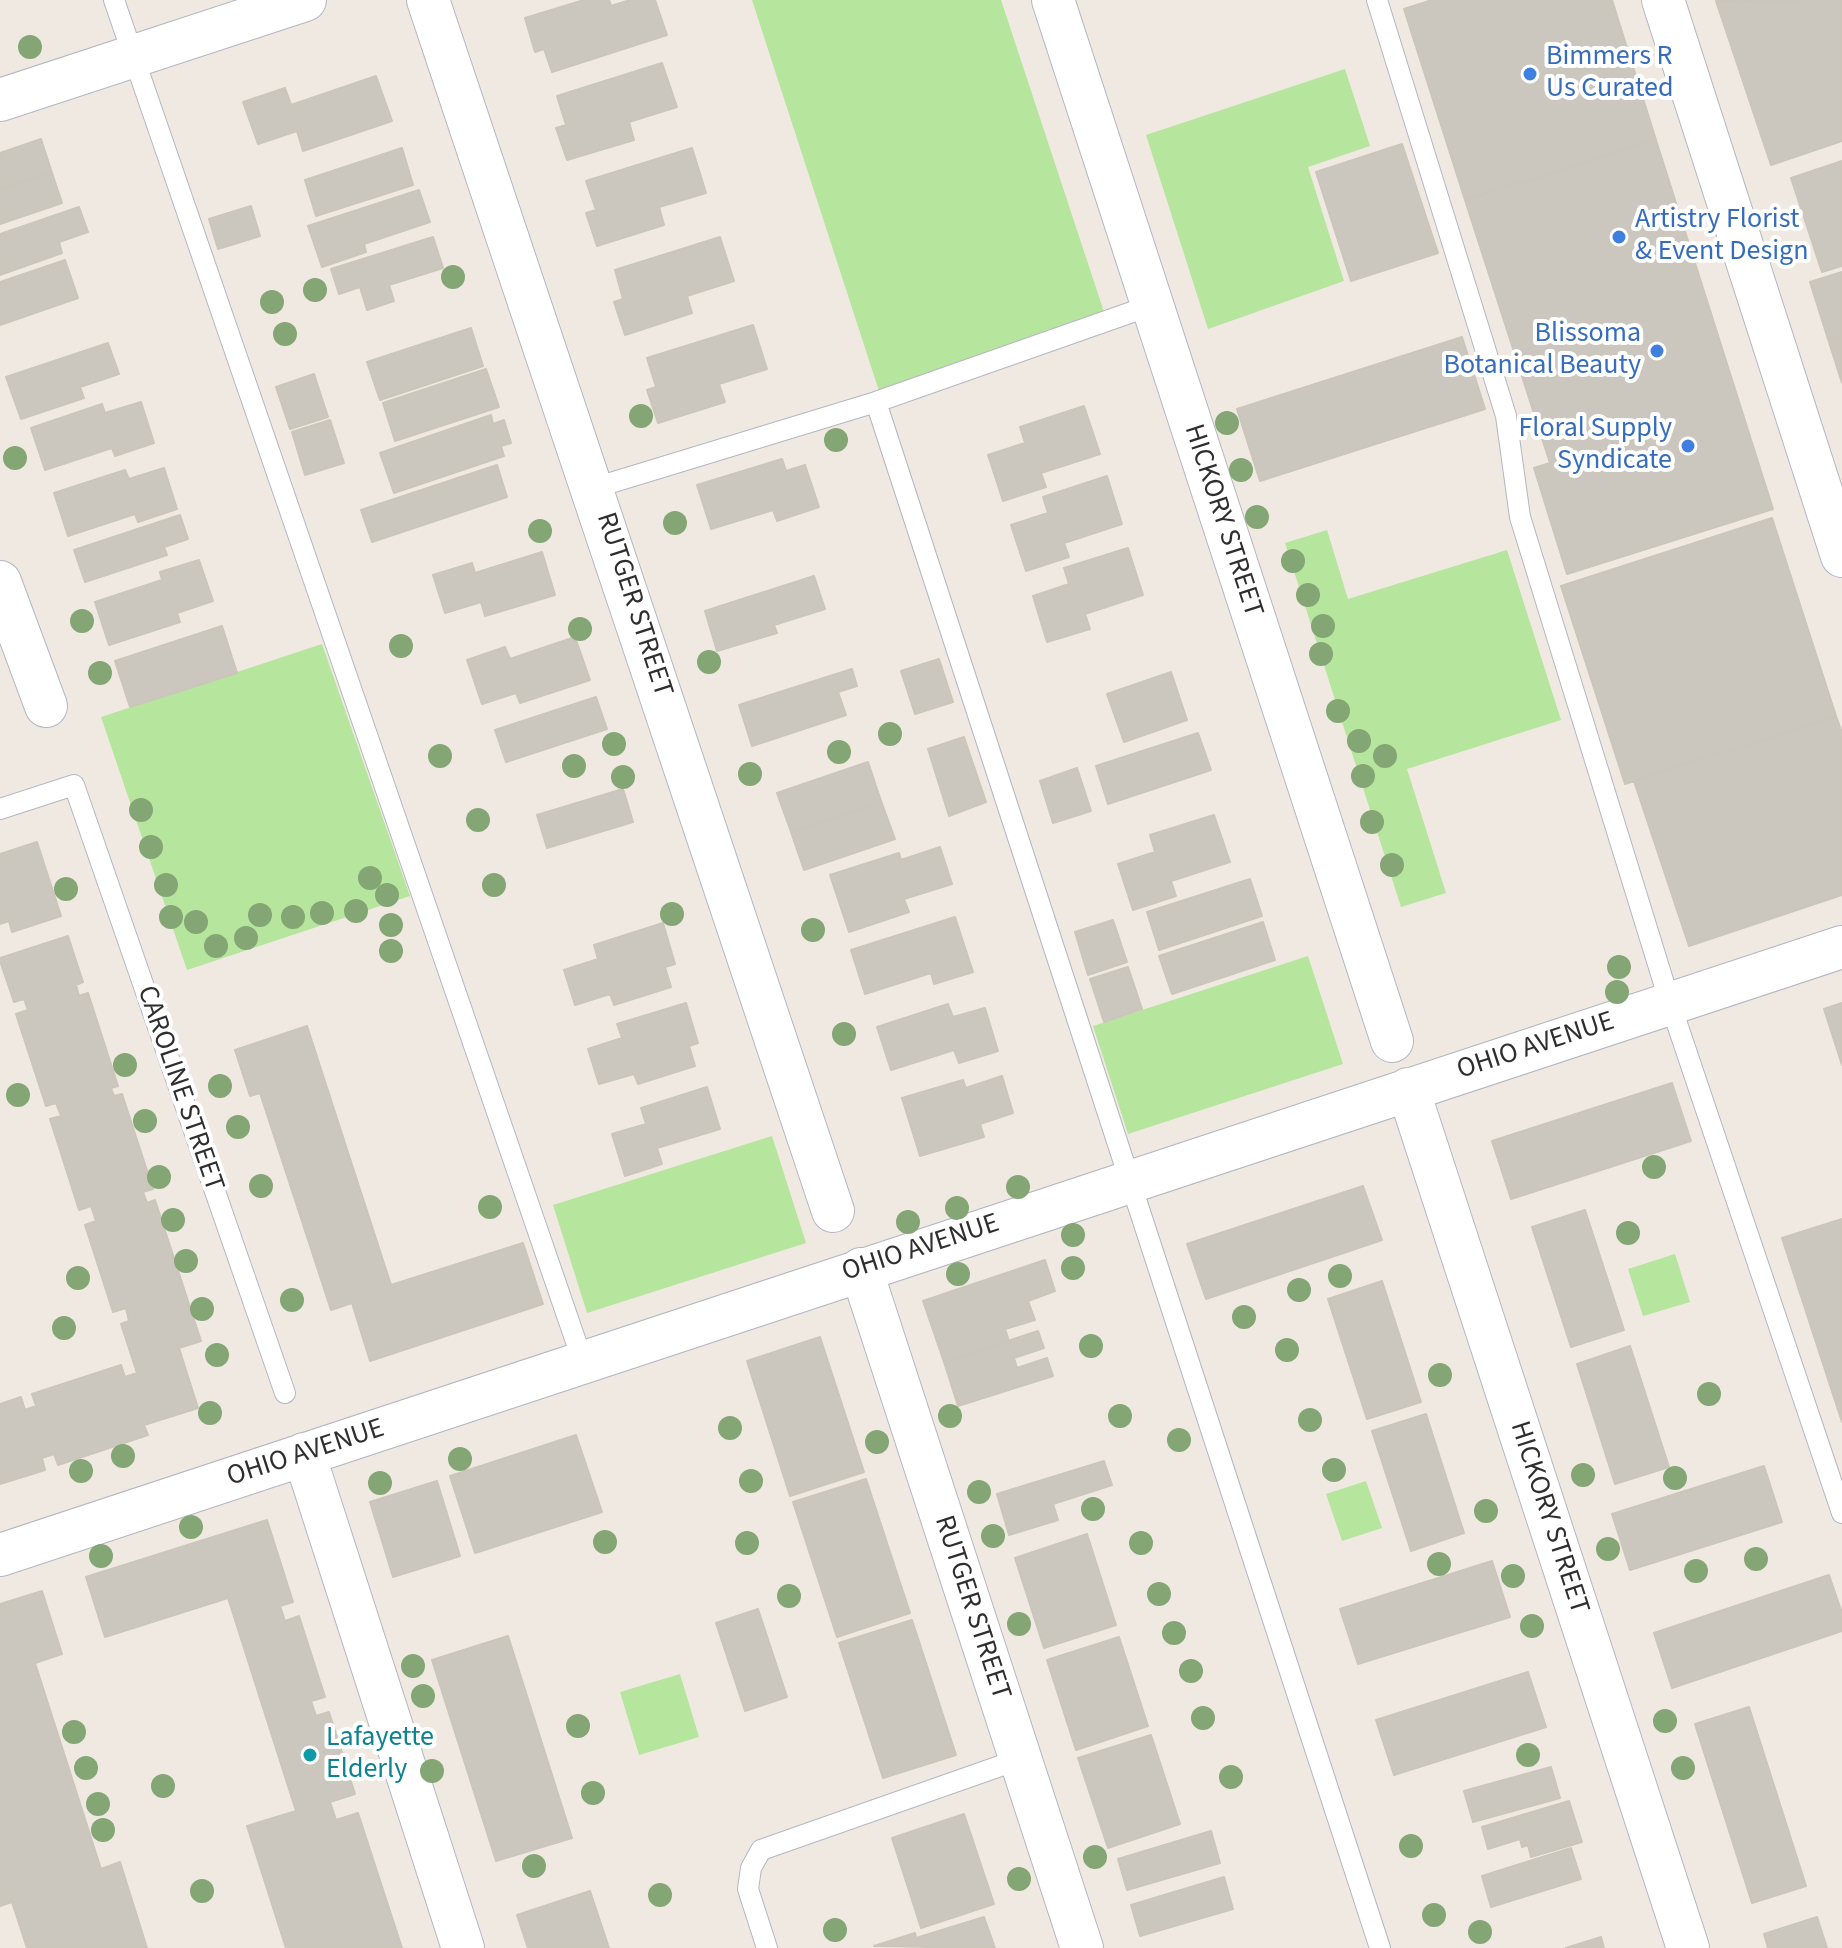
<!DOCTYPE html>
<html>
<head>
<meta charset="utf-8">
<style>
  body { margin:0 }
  canvas { display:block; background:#efe9e1 }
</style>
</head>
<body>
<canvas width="1842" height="1948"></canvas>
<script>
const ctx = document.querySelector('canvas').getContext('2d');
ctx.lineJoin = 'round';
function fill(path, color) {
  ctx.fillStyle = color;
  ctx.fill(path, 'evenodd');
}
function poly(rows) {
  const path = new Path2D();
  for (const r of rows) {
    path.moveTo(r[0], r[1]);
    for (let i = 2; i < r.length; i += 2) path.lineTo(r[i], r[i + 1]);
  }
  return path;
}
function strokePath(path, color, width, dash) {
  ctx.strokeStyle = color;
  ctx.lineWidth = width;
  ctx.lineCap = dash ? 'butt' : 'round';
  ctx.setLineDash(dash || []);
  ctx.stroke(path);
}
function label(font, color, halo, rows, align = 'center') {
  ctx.font = font + ' "Source Sans 3",sans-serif';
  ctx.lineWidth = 8;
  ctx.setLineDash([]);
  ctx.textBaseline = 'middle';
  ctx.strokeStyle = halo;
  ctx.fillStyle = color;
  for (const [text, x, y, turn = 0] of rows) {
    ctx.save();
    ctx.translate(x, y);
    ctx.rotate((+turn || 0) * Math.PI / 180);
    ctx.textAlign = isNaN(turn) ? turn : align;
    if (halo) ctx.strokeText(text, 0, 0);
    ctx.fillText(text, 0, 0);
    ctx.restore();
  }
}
const green = poly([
  [752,0,1001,0,1104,312,879,391],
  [1345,69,1370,146,1308,167,1344,281,1208,329,1146,135],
  [1327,530,1348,599,1507,550,1561,720,1407,769,1446,893,1401,907,1285,543],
  [322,644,410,896,187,970,101,717],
  [1308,956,1343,1064,1128,1134,1093,1026],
  [772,1136,806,1243,587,1313,553,1205],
  [1675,1254,1690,1302,1643,1316,1628,1269],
  [1366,1481,1382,1528,1342,1541,1326,1494],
  [680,1674,699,1737,639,1755,620,1692]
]);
const building = poly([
  [584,0,609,0,611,6,630,0,655,0,667,35,552,72,544,49,535,52,525,18,584,0],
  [1432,0,1612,0,1656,140,1465,200,1404,9,1432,0],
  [1842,0,1842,141,1771,165,1716,1,1842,0],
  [662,63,677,107,629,122,634,140,567,160,556,128,566,125,557,96,662,63],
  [376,76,392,121,303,151,297,131,258,144,243,102,285,88,291,105,376,76],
  [41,139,52,173,0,190,0,153,41,139],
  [1656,140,1773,509,1567,574,1534,468,1550,463,1465,200,1656,140],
  [1402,144,1438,253,1351,281,1316,172,1402,144],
  [402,148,413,185,316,216,305,180,402,148],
  [692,148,706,193,659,207,664,225,597,246,586,213,596,210,586,181,692,148],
  [1842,161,1842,266,1822,272,1791,178,1842,161],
  [52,173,62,203,0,224,0,190,52,173],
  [419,190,430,222,364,244,366,252,322,267,308,226,419,190],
  [251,206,260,236,218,249,209,219,251,206],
  [79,207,88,232,59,242,62,253,0,275,0,234,79,207],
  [433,237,443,268,389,285,394,301,367,310,360,287,339,294,331,269,433,237],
  [720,237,734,281,687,296,692,313,625,335,614,302,623,299,615,270,720,237],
  [65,260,78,298,0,325,0,282,65,260],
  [1842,272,1842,335,1828,339,1810,282,1842,272],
  [753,325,767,369,719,384,725,402,658,423,647,390,656,387,647,358,753,325],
  [471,328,483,366,380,400,367,362,471,328],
  [1842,335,1842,383,1828,339,1842,335],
  [1462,337,1485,409,1260,481,1237,409,1462,337],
  [108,343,119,374,80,387,84,398,21,419,6,377,108,343],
  [486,369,499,407,395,441,383,403,486,369],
  [314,374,328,417,290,429,276,387,314,374],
  [141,402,154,443,115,456,112,448,45,470,31,428,102,404,105,413,141,402],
  [1084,406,1100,454,1041,473,1046,487,1003,501,988,455,1025,443,1020,427,1084,406],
  [491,415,493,424,504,420,511,443,501,446,504,456,394,493,380,453,491,415],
  [330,420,344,463,305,475,292,432,330,420],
  [782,459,786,471,805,465,819,507,777,521,773,510,711,529,697,485,782,459],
  [497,465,507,497,372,542,361,510,497,465],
  [164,468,177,509,138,522,135,514,68,536,54,493,125,470,129,479,164,468],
  [1107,476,1122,524,1064,543,1069,557,1026,571,1011,525,1048,513,1043,497,1107,476],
  [180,515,188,539,164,547,167,555,85,582,74,550,180,515],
  [1772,518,1836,716,1625,784,1561,586,1772,518],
  [1128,548,1143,595,1085,614,1090,629,1047,642,1033,596,1069,584,1064,568,1128,548],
  [542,552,555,595,485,616,481,602,445,613,433,575,472,563,475,573,542,552],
  [199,560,213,601,177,613,180,622,109,645,95,602,162,580,160,572,199,560],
  [814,576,825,609,774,625,777,633,717,651,705,611,814,576],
  [222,626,237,673,130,707,115,661,222,626],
  [575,637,590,680,520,703,516,693,482,704,467,660,505,647,510,659,575,637],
  [939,659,953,702,915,714,901,671,939,659],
  [852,669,857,686,838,692,846,715,752,746,739,705,852,669],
  [1171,672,1187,720,1124,742,1107,694,1171,672],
  [596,697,607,729,506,762,495,730,596,697],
  [1836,716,1842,733,1842,895,1689,946,1634,781,1836,716],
  [1198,733,1211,770,1108,804,1096,766,1198,733],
  [964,737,986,802,949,816,928,749,964,737],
  [868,762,881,801,791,832,777,793,868,762],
  [1077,768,1091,811,1053,823,1040,781,1077,768],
  [623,789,633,822,547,848,537,815,623,789],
  [881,801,895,839,804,870,791,832,881,801],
  [1214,815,1230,862,1171,881,1176,896,1133,910,1118,864,1155,852,1150,835,1214,815],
  [37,842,61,916,12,932,9,921,0,924,0,854,37,842],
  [940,847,952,884,904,899,909,912,849,932,830,875,899,853,901,860,940,847],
  [1250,879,1262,916,1159,950,1147,912,1250,879],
  [955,917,973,972,934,984,931,973,865,994,851,950,955,917],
  [1113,920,1127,962,1088,975,1075,932,1113,920],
  [1263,922,1275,960,1172,994,1159,956,1263,922],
  [663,923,675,964,665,967,671,987,614,1005,610,994,575,1005,564,970,598,959,594,945,663,923],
  [68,936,83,982,76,985,79,996,88,993,118,1086,111,1088,114,1096,122,1094,153,1189,143,1192,147,1203,155,1200,201,1341,179,1348,198,1408,144,1425,148,1435,58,1465,54,1454,42,1458,45,1470,0,1484,0,1404,21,1397,25,1410,36,1406,32,1394,121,1365,125,1377,137,1373,121,1324,129,1321,126,1308,113,1312,85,1225,96,1221,91,1206,79,1210,50,1119,61,1116,56,1103,46,1106,16,1014,28,1010,24,999,14,1002,0,961,0,958,68,936],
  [1128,967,1142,1009,1104,1022,1090,979,1128,967],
  [686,1003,698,1043,689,1046,695,1066,638,1084,634,1074,599,1084,588,1049,622,1038,617,1024,686,1003],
  [1842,1003,1842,1065,1824,1009,1842,1003],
  [948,1004,953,1017,985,1008,998,1051,959,1063,954,1050,891,1070,877,1027,948,1004],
  [307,1026,391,1285,523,1243,543,1304,370,1361,352,1303,331,1310,260,1093,250,1096,235,1050,307,1026],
  [1002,1076,1013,1113,980,1124,984,1137,920,1156,902,1098,963,1080,966,1088,1002,1076],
  [1672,1083,1691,1141,1511,1199,1492,1141,1672,1083],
  [707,1087,720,1129,657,1148,662,1164,625,1176,612,1134,646,1124,641,1108,707,1087],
  [1363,1186,1382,1240,1206,1299,1187,1244,1363,1186],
  [1585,1210,1624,1330,1571,1347,1532,1227,1585,1210],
  [1842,1219,1842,1422,1782,1238,1842,1219],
  [1045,1260,1055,1291,1028,1301,1035,1320,1005,1329,1009,1341,944,1362,923,1301,1045,1260],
  [1382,1281,1421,1402,1367,1419,1328,1299,1382,1281],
  [1038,1331,1044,1348,1014,1358,1017,1368,1047,1358,1053,1376,958,1406,944,1362,1038,1331],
  [820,1337,864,1472,790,1496,747,1361,820,1337],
  [1630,1346,1669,1467,1615,1484,1577,1364,1630,1346],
  [1426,1414,1464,1533,1411,1551,1372,1431,1426,1414],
  [576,1435,602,1512,475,1553,450,1476,576,1435],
  [1104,1461,1112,1485,1053,1504,1058,1520,1009,1535,997,1494,1104,1461],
  [1764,1466,1782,1522,1630,1570,1612,1514,1764,1466],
  [866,1479,910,1613,837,1637,793,1502,866,1479],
  [437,1481,460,1556,393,1577,370,1502,437,1481],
  [267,1520,293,1602,280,1606,285,1621,299,1616,325,1697,311,1701,316,1716,329,1712,355,1794,330,1802,336,1820,358,1813,402,1948,286,1948,247,1826,296,1811,228,1598,105,1637,86,1577,267,1520],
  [1087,1534,1116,1625,1044,1648,1015,1558,1087,1534],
  [1492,1561,1510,1617,1358,1664,1340,1609,1492,1561],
  [1829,1575,1842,1613,1842,1631,1672,1688,1654,1633,1829,1575],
  [42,1591,62,1654,35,1663,101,1869,120,1862,147,1948,27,1948,12,1902,0,1906,0,1604,42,1591],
  [758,1609,787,1697,745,1711,716,1623,758,1609],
  [912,1620,956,1755,883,1778,839,1643,912,1620],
  [508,1636,572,1838,496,1861,432,1660,508,1636],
  [1119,1637,1148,1726,1076,1750,1047,1660,1119,1637],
  [1528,1672,1546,1727,1394,1775,1376,1720,1528,1672],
  [1749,1707,1806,1886,1752,1903,1695,1724,1749,1707],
  [1151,1735,1180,1824,1108,1848,1078,1758,1151,1735],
  [1551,1767,1560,1798,1473,1822,1464,1791,1551,1767],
  [1569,1801,1582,1842,1531,1857,1528,1845,1522,1847,1520,1839,1488,1849,1482,1827,1569,1801],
  [964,1814,994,1904,921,1928,892,1838,964,1814],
  [1211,1831,1220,1863,1127,1890,1118,1859,1211,1831],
  [1571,1848,1581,1879,1491,1907,1482,1876,1571,1848],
  [1224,1877,1233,1909,1140,1936,1131,1905,1224,1877],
  [590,1891,609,1948,528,1948,517,1915,590,1891],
  [984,1917,995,1948,874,1946,915,1933,916,1938,984,1917],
  [1817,1917,1827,1948,1768,1948,1764,1934,1817,1917],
  [1601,1937,1604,1948,1566,1948,1601,1937]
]);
const lane = poly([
  [114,0,583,1362],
  [1377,0,1506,416,1520,517,1670,1003,1842,1513],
  [876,402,1380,1948],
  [594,488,876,402,1152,305],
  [0,809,74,785,285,1393],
  [767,1948,748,1889,751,1868,761,1850,1020,1759]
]);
const street = poly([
  [428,0,833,1211],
  [1053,0,1392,1041],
  [1663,0,1842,556],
  [0,100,305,0],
  [0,582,46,706],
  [1408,1089,1688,1948],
  [861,1269,1082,1948],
  [304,1454,463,1948],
  [0,1555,1842,947]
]);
const trees = [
  [30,47],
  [453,277],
  [315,290],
  [272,302],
  [285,334],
  [641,416],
  [1227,423],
  [836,440],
  [15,458],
  [1241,470],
  [1257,517],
  [675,523],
  [540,531],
  [1293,561],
  [1308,595],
  [82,621],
  [1323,626],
  [580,629],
  [401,646],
  [1321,654],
  [709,662],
  [100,673],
  [1338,711],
  [890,734],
  [1359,741],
  [614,744],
  [839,752],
  [440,756],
  [1385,756],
  [574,766],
  [750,774],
  [1363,776],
  [623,777],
  [141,810],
  [478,820],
  [1372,822],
  [151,847],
  [1392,865],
  [370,878],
  [166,885],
  [494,885],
  [66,889],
  [387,895],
  [356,911],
  [322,913],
  [672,914],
  [260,915],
  [171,917],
  [293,917],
  [196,922],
  [391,925],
  [813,930],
  [246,938],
  [216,946],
  [391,951],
  [1619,967],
  [1617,992],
  [844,1034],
  [125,1065],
  [220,1086],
  [18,1095],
  [145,1121],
  [238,1127],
  [1654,1167],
  [159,1177],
  [261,1186],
  [1018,1187],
  [490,1207],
  [957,1208],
  [173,1220],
  [908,1222],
  [1628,1233],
  [1073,1235],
  [186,1261],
  [1073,1268],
  [958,1274],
  [1340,1276],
  [78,1278],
  [1299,1290],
  [292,1300],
  [202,1309],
  [1244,1317],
  [64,1328],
  [1091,1346],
  [1287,1350],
  [217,1355],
  [1440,1375],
  [1709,1394],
  [210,1413],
  [950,1416],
  [1120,1416],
  [1310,1420],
  [730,1428],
  [1179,1440],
  [877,1442],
  [123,1456],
  [460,1459],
  [1334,1470],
  [81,1471],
  [1583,1475],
  [1675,1478],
  [751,1481],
  [380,1483],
  [979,1492],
  [1093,1509],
  [1486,1511],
  [191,1527],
  [993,1536],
  [605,1542],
  [747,1543],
  [1141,1543],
  [1608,1549],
  [101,1556],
  [1756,1559],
  [1439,1564],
  [1696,1571],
  [1513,1576],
  [1159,1594],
  [789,1596],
  [1019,1624],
  [1532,1626],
  [1174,1633],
  [413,1666],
  [1191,1671],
  [423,1696],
  [1203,1718],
  [1665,1721],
  [578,1726],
  [74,1732],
  [1528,1755],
  [86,1768],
  [1683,1768],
  [432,1771],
  [1231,1777],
  [163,1786],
  [593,1793],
  [98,1804],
  [103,1830],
  [1411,1846],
  [1095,1857],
  [534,1866],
  [1019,1879],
  [202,1891],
  [660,1895],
  [1434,1915],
  [835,1930],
  [1480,1932]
];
const markers = [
  [1530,74,8,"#3f7fe0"],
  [1619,237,8,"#3f7fe0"],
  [1657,351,8,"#3f7fe0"],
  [1688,446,8,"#3f7fe0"],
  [310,1755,8,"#0f9aa8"]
];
const shopNames = [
  ["Bimmers R",1546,58],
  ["Us Curated",1546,90],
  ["Artistry Florist",1635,221],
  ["& Event Design",1635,253],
  ["Blissoma",1641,335,"right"],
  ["Botanical Beauty",1641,367,"right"],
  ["Floral Supply",1672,430,"right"],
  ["Syndicate",1672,462,"right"]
];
const streetNames = [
  ["HICKORY STREET",1222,521,72],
  ["RUTGER STREET",633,605,72],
  ["OHIO AVENUE",1536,1047,-18],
  ["CAROLINE STREET",179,1089,71],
  ["OHIO AVENUE",921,1249,-18],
  ["OHIO AVENUE",306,1454,-18],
  ["HICKORY STREET",1548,1518,72],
  ["RUTGER STREET",971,1608,72]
];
const cultureNames = [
  ["Lafayette",326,1739],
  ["Elderly",326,1771]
];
fill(green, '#b6e59e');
fill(building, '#cbc7bf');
strokePath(building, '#cbc5ba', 2);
strokePath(lane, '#b4b7c1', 22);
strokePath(street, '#b4b7c1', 44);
strokePath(lane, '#fff', 20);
strokePath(street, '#fff', 42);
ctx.fillStyle = '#84a574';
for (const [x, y] of trees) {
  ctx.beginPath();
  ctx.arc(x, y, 12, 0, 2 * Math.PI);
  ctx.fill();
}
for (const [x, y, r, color] of markers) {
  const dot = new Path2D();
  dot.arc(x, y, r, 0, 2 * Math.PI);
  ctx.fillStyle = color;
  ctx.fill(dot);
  strokePath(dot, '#fff', 3);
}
label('28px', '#366cbe', '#fff', shopNames, 'left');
label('28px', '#2e2e2e', '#fff', streetNames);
label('28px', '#0d838f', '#fff', cultureNames, 'left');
</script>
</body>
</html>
